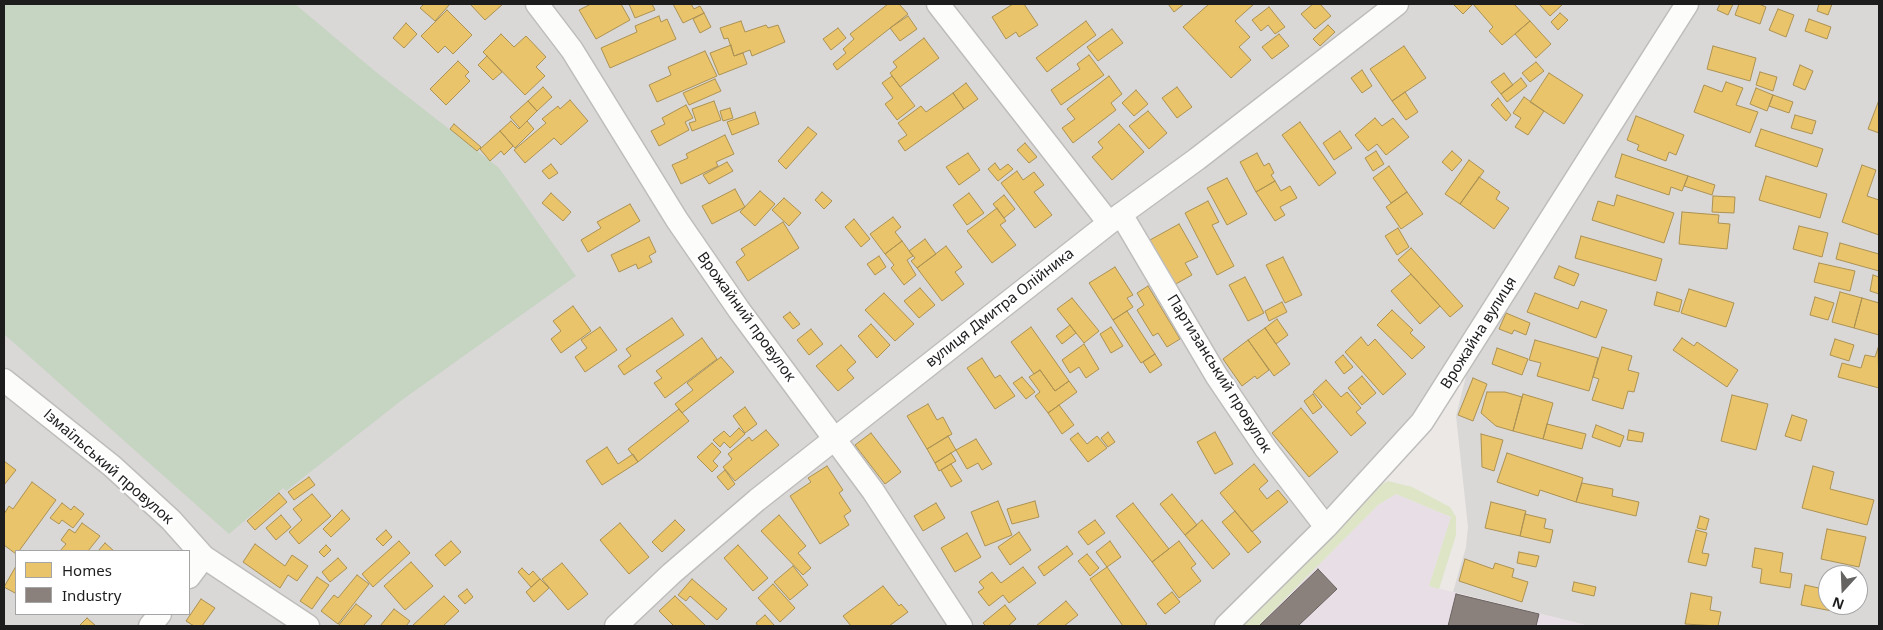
<!DOCTYPE html>
<html>
<head>
<meta charset="utf-8">
<style>
  body { margin:0 }
  #map { position:relative; width:1883px; height:630px; overflow:hidden; background:#ebe8e5; font-family:"Noto Sans",sans-serif }
  canvas { display:block }
  .frame { position:absolute; inset:0; border:5px solid #1d1d1d; pointer-events:none }
  .legend { position:absolute; left:15px; top:550px; width:175px; height:65px; box-sizing:border-box; background:#fff; border:1px solid #a5a5a5; margin:0; padding:6px 9px; list-style:none; font-size:15px; color:#1d1d1d }
  .legend li { display:flex; align-items:center; gap:10px; height:25px }
  .legend b { width:25px; border:1px solid #a5a5a5 }
  .north { position:absolute; left:1818px; top:565px; width:50px; height:50px; box-sizing:border-box; background:#fff; border:1px solid #a5a5a5; border-radius:50%; rotate:200deg; font-size:14px; font-weight:700; line-height:20px; text-align:center; color:#1d1d1d }
  .north::after { content:''; display:block; margin:auto; width:18px; height:22px; background:#656463; clip-path:polygon(50% 0,100% 100%,50% 72%,0 100%) }
</style>
</head>
<body>
<div id="map">
<canvas width="1883" height="630"></canvas>
<div class="frame"></div>
<ul class="legend">
<li><b style="height:14px;background:#e9c46a"></b>Homes</li>
<li><b style="height:14px;background:#8a817c"></b>Industry</li>
</ul>
<div class="north">N</div>
</div>
<script>
const ctx = document.querySelector('canvas').getContext('2d');
ctx.lineJoin = 'round';
function fill(path, color) {
  ctx.fillStyle = color;
  ctx.fill(path, 'evenodd');
}
function poly(rows) {
  const path = new Path2D();
  for (const r of rows) {
    path.moveTo(r[0], r[1]);
    for (let i = 2; i < r.length; i += 2) path.lineTo(r[i], r[i + 1]);
  }
  return path;
}
function strokePath(path, color, width, dash) {
  ctx.strokeStyle = color;
  ctx.lineWidth = width;
  ctx.lineCap = dash ? 'butt' : 'round';
  ctx.setLineDash(dash || []);
  ctx.stroke(path);
}
function label(font, color, halo, rows, align = 'center') {
  ctx.font = font + ' "Noto Sans",sans-serif';
  ctx.lineWidth = 5;
  ctx.setLineDash([]);
  ctx.textBaseline = 'middle';
  ctx.strokeStyle = halo;
  ctx.fillStyle = color;
  for (const [text, x, y, turn = 0] of rows) {
    ctx.save();
    ctx.translate(x, y);
    ctx.rotate((+turn || 0) * Math.PI / 180);
    ctx.textAlign = isNaN(turn) ? turn : align;
    if (halo) ctx.strokeText(text, 0, 0);
    ctx.fillText(text, 0, 0);
    ctx.restore();
  }
}
const residential = poly([
  [4,4,1679,4,1417,415,1218,626,4,626],
  [16,551,189,551,189,614,16,614],
  [1696,4,1879,4,1878,626,1589,626,1453,592,1466,547,1468,527,1456,416,1469,364],
  [1828,575,1858,575,1858,605,1828,605]
]);
const industrial = poly([
  [1396,494,1451,517,1429,586,1589,626,1258,626,1378,505]
]);
const grass = poly([
  [1388,481,1412,487,1450,507,1456,517,1456,535,1439,589,1429,586,1451,517,1396,494,1378,505,1258,626,1235,626,1377,487]
]);
const cemetery = poly([
  [4,4,295,4,376,72,499,168,576,276,402,400,286,491,283,488,229,534,4,334]
]);
const homes = poly([
  [424,4,450,4,435,21,420,8,424,4],
  [470,4,503,4,485,20,470,4],
  [591,4,621,4,630,20,596,39,579,10,591,4],
  [629,4,652,4,655,10,635,18,629,4],
  [673,4,691,4,694,9,700,6,704,13,683,23,673,4],
  [888,4,899,4,908,14,837,70,833,64,846,53,843,49,854,39,850,34,888,4],
  [1013,4,1024,4,1038,25,1019,37,1016,32,1006,39,992,17,1013,4],
  [1168,4,1184,4,1174,12,1168,4],
  [1209,4,1254,4,1235,21,1250,37,1239,47,1251,60,1231,78,1183,27,1209,4],
  [1313,4,1320,4,1331,16,1315,29,1301,14,1313,4],
  [1453,4,1473,4,1463,14,1453,4],
  [1473,4,1514,4,1530,21,1502,45,1489,31,1493,27,1473,4],
  [1539,4,1563,4,1550,16,1539,4],
  [1720,4,1733,4,1728,15,1717,10,1720,4],
  [1739,4,1759,4,1766,7,1760,24,1735,15,1739,4],
  [1819,4,1832,4,1828,15,1817,11,1819,4],
  [1269,7,1285,27,1275,34,1268,25,1261,31,1252,20,1269,7],
  [1778,9,1794,15,1786,37,1769,30,1778,9],
  [447,10,472,35,453,54,445,46,438,53,421,36,447,10],
  [704,13,711,27,700,33,693,19,704,13],
  [1560,13,1568,20,1558,30,1551,22,1560,13],
  [659,16,661,22,667,19,676,39,610,68,601,48,637,32,635,26,659,16],
  [908,16,917,29,900,41,890,28,908,16],
  [1809,19,1831,27,1827,39,1805,31,1809,19],
  [741,21,745,32,766,25,768,28,778,25,785,42,752,56,750,50,734,56,728,38,724,39,720,28,741,21],
  [1086,21,1096,35,1047,72,1036,58,1086,21],
  [1530,21,1551,44,1536,58,1515,34,1530,21],
  [406,23,417,34,404,48,393,38,406,23],
  [1328,25,1335,32,1320,46,1313,39,1328,25],
  [838,28,846,38,831,50,823,39,838,28],
  [1112,29,1123,43,1098,61,1087,47,1112,29],
  [501,34,514,47,526,36,546,57,536,67,545,76,525,95,483,52,501,34],
  [1279,34,1289,46,1272,59,1262,47,1279,34],
  [924,38,939,58,900,87,890,73,897,67,893,62,924,38],
  [731,45,734,56,743,53,747,64,719,75,710,53,731,45],
  [1404,46,1426,78,1392,101,1370,69,1404,46],
  [1713,46,1756,58,1750,81,1707,69,1713,46],
  [705,51,717,76,657,102,649,85,671,75,668,67,705,51],
  [1089,55,1104,75,1061,105,1051,90,1080,69,1077,64,1089,55],
  [487,56,502,72,493,80,478,65,487,56],
  [458,61,469,72,465,76,470,81,446,105,430,89,458,61],
  [1536,62,1544,71,1530,82,1522,73,1536,62],
  [1800,65,1813,71,1805,90,1793,85,1800,65],
  [1362,70,1372,86,1362,93,1351,78,1362,70],
  [1760,72,1777,77,1773,91,1756,85,1760,72],
  [1504,73,1513,85,1501,94,1491,82,1504,73],
  [1549,73,1583,95,1564,124,1530,102,1549,73],
  [892,76,915,106,897,120,885,104,893,98,882,83,892,76],
  [1109,76,1122,94,1111,103,1116,110,1073,143,1062,128,1075,119,1067,109,1109,76],
  [1521,78,1527,86,1507,102,1501,94,1521,78],
  [715,79,721,91,689,105,683,93,715,79],
  [1726,82,1743,88,1736,105,1758,112,1750,133,1694,112,1704,85,1722,92,1726,82],
  [966,83,978,99,964,109,953,93,966,83],
  [543,87,552,97,537,111,528,101,543,87],
  [1177,87,1192,107,1177,118,1162,98,1177,87],
  [1756,88,1773,95,1767,111,1750,104,1756,88],
  [1136,90,1148,104,1134,116,1122,103,1136,90],
  [1405,92,1418,112,1406,120,1392,101,1405,92],
  [953,93,964,109,905,151,898,141,907,135,898,123,921,106,926,112,953,93],
  [1773,95,1793,102,1789,113,1769,106,1773,95],
  [1524,97,1544,111,1528,135,1515,127,1521,118,1513,113,1524,97],
  [1498,98,1511,115,1506,121,1491,105,1498,98],
  [570,100,588,121,561,145,554,138,525,163,514,150,546,123,542,119,558,106,560,109,570,100],
  [1879,100,1879,133,1868,129,1879,100],
  [528,101,537,111,520,128,510,117,528,101],
  [714,101,721,120,692,131,689,123,696,121,692,109,714,101],
  [686,105,693,118,685,122,689,130,659,146,651,131,665,124,662,118,686,105],
  [730,108,733,118,723,121,720,111,730,108],
  [1148,111,1167,133,1149,149,1129,126,1148,111],
  [755,112,759,124,732,135,727,122,755,112],
  [1795,115,1816,121,1812,134,1791,128,1795,115],
  [1636,116,1684,135,1676,155,1669,152,1666,161,1637,150,1639,145,1627,140,1636,116],
  [1375,118,1382,126,1393,118,1409,137,1386,155,1377,144,1368,151,1355,135,1375,118],
  [511,121,519,129,527,121,534,129,515,148,500,131,511,121],
  [1300,122,1336,173,1319,186,1282,135,1300,122],
  [454,124,481,147,477,151,450,129,454,124],
  [1119,124,1144,152,1112,180,1092,157,1103,148,1098,142,1119,124],
  [808,127,817,134,786,169,778,161,808,127],
  [1761,129,1823,149,1817,167,1755,146,1761,129],
  [500,131,513,146,504,155,501,151,490,161,480,149,500,131],
  [1340,131,1352,148,1334,160,1323,143,1340,131],
  [725,135,734,154,716,162,718,166,681,184,672,165,688,158,686,154,725,135],
  [1025,143,1037,157,1029,163,1017,150,1025,143],
  [1376,151,1384,164,1373,171,1365,158,1376,151],
  [1452,151,1462,160,1452,171,1442,162,1452,151],
  [968,153,980,170,959,185,946,167,968,153],
  [1257,153,1264,166,1269,163,1274,173,1271,175,1275,181,1256,192,1240,162,1257,153],
  [1622,154,1688,176,1682,191,1671,187,1669,195,1615,177,1622,154],
  [1469,160,1484,171,1460,204,1445,194,1469,160],
  [727,162,733,171,709,184,703,175,727,162],
  [995,163,1000,170,1008,164,1013,169,998,181,988,169,995,163],
  [551,164,558,173,549,179,542,171,551,164],
  [1862,165,1876,170,1867,196,1879,200,1879,235,1842,222,1862,165],
  [1389,166,1407,192,1391,203,1373,178,1389,166],
  [1017,171,1023,180,1034,172,1044,185,1034,192,1052,215,1035,228,1001,183,1017,171],
  [1688,176,1715,185,1712,195,1684,186,1688,176],
  [1766,176,1827,194,1820,218,1759,200,1766,176],
  [1479,177,1500,192,1496,199,1509,208,1494,229,1460,204,1479,177],
  [1227,178,1247,214,1227,225,1207,188,1227,178],
  [1275,181,1281,191,1290,186,1297,198,1280,207,1285,215,1275,221,1256,192,1275,181],
  [735,189,745,207,712,224,702,206,735,189],
  [760,191,775,204,755,226,740,212,760,191],
  [822,192,832,201,824,209,815,200,822,192],
  [1407,192,1423,214,1401,229,1386,207,1407,192],
  [551,193,571,212,563,221,542,203,551,193],
  [969,193,984,213,967,225,953,205,969,193],
  [1004,195,1015,209,1004,218,993,204,1004,195],
  [1617,195,1674,213,1664,243,1592,220,1598,201,1614,206,1617,195],
  [1713,196,1735,197,1734,213,1712,212,1713,196],
  [784,198,801,213,789,226,772,210,784,198],
  [1208,201,1219,222,1212,225,1234,266,1217,275,1185,213,1208,201],
  [630,204,640,221,588,252,581,240,601,228,597,222,630,204],
  [997,208,1006,221,1000,225,1016,245,992,263,967,231,997,208],
  [1682,212,1719,215,1718,223,1730,224,1727,249,1679,244,1682,212],
  [893,217,901,227,895,232,902,241,885,254,870,234,893,217],
  [854,219,870,239,861,247,845,227,854,219],
  [783,222,799,248,748,281,736,262,745,255,741,249,783,222],
  [1179,224,1198,257,1185,263,1192,275,1174,285,1150,240,1179,224],
  [1799,226,1828,233,1822,257,1793,249,1799,226],
  [1398,228,1409,247,1397,255,1385,236,1398,228],
  [1581,236,1662,259,1656,281,1575,258,1581,236],
  [649,237,656,252,649,256,652,262,638,269,636,264,619,272,611,255,649,237],
  [925,239,936,254,917,268,911,261,915,258,909,251,925,239],
  [902,241,913,256,907,260,916,275,904,285,891,268,894,265,885,254,902,241],
  [1840,243,1879,254,1879,271,1836,259,1840,243],
  [946,246,962,267,955,272,964,284,942,301,917,268,946,246],
  [1411,248,1463,306,1450,317,1398,260,1411,248],
  [879,256,886,267,875,275,867,264,879,256],
  [1283,257,1302,295,1285,303,1266,265,1283,257],
  [1819,263,1855,271,1850,291,1814,282,1819,263],
  [1559,266,1579,274,1574,286,1554,278,1559,266],
  [1115,267,1133,295,1127,298,1133,307,1113,320,1089,283,1115,267],
  [1411,274,1440,306,1420,324,1391,291,1411,274],
  [1873,275,1879,277,1879,294,1870,291,1873,275],
  [1245,277,1264,313,1248,321,1229,285,1245,277],
  [1148,286,1180,339,1167,347,1158,333,1153,336,1137,310,1144,305,1137,293,1148,286],
  [920,288,935,305,919,318,904,301,920,288],
  [1689,289,1734,303,1726,327,1681,313,1689,289],
  [1657,292,1682,300,1679,312,1654,305,1657,292],
  [1840,292,1862,298,1854,328,1832,322,1840,292],
  [884,293,914,324,895,341,865,310,884,293],
  [1535,293,1578,309,1581,301,1607,310,1596,338,1527,312,1535,293],
  [1815,297,1834,303,1828,320,1810,315,1815,297],
  [1072,298,1099,331,1084,343,1057,309,1072,298],
  [1862,298,1879,303,1879,335,1854,328,1862,298],
  [1282,302,1287,312,1269,321,1265,311,1282,302],
  [573,306,591,331,561,353,551,339,561,331,553,321,573,306],
  [1392,310,1413,330,1410,333,1425,347,1412,359,1377,325,1392,310],
  [1127,311,1155,354,1141,363,1113,320,1127,311],
  [790,312,800,324,793,329,783,317,790,312],
  [1506,313,1530,323,1526,335,1514,330,1512,334,1499,329,1506,313],
  [672,318,684,335,624,375,618,366,631,356,626,349,672,318],
  [1277,319,1288,335,1276,344,1265,328,1277,319],
  [871,324,890,345,877,358,858,336,871,324],
  [1070,325,1076,333,1062,344,1056,336,1070,325],
  [600,327,617,350,585,372,575,357,587,348,581,340,600,327],
  [1031,327,1069,381,1055,391,1040,370,1034,374,1011,342,1031,327],
  [1111,327,1123,346,1111,353,1100,334,1111,327],
  [1265,328,1290,364,1274,376,1248,340,1265,328],
  [811,329,823,344,809,355,797,340,811,329],
  [1361,337,1368,346,1375,339,1406,374,1383,395,1345,352,1361,337],
  [702,338,717,359,665,398,654,383,662,378,656,371,702,338],
  [1682,338,1694,346,1697,342,1738,370,1727,387,1673,350,1682,338],
  [1835,339,1854,345,1849,361,1830,355,1835,339],
  [1248,340,1269,370,1257,379,1255,376,1242,386,1223,359,1248,340],
  [1535,340,1598,358,1589,391,1537,376,1541,363,1529,360,1535,340],
  [1084,344,1099,369,1086,378,1079,367,1070,373,1062,360,1084,344],
  [841,345,856,362,847,370,854,378,838,391,816,366,841,345],
  [1602,347,1632,356,1628,370,1639,373,1634,392,1628,391,1623,409,1592,400,1599,379,1593,377,1602,347],
  [1497,348,1528,359,1522,375,1492,364,1497,348],
  [1878,348,1879,388,1838,377,1842,363,1861,368,1865,355,1875,357,1878,348],
  [1155,354,1162,365,1150,373,1143,362,1155,354],
  [1343,355,1353,367,1344,374,1335,362,1343,355],
  [721,357,734,372,682,413,675,404,693,390,687,383,721,357],
  [982,358,995,378,1000,375,1015,396,995,409,967,368,982,358],
  [1040,370,1055,391,1069,381,1077,392,1048,413,1035,396,1040,392,1029,377,1040,370],
  [1362,376,1376,393,1362,405,1348,388,1362,376],
  [1022,377,1035,392,1026,399,1013,383,1022,377],
  [1473,378,1487,384,1473,421,1458,415,1473,378],
  [1326,380,1341,397,1347,392,1361,408,1356,412,1366,423,1351,436,1313,392,1326,380],
  [1487,392,1505,392,1522,397,1513,431,1496,426,1481,413,1487,392],
  [1313,394,1322,407,1313,414,1304,401,1313,394],
  [1523,394,1553,403,1543,439,1513,431,1523,394],
  [1732,395,1768,404,1756,450,1721,441,1732,395],
  [928,404,937,420,943,417,952,434,927,449,907,416,928,404],
  [1059,405,1074,425,1062,434,1048,413,1059,405],
  [745,407,757,424,745,433,733,416,745,407],
  [1301,408,1338,452,1309,477,1272,433,1301,408],
  [679,409,689,421,638,462,628,449,679,409],
  [1792,415,1807,420,1801,441,1785,436,1792,415],
  [1547,424,1586,434,1582,449,1543,439,1547,424],
  [1596,425,1624,436,1620,447,1592,437,1596,425],
  [739,428,745,434,730,448,724,442,720,447,713,440,724,431,730,437,739,428],
  [766,430,779,445,735,481,723,467,732,459,728,454,749,437,752,441,766,430],
  [1629,430,1644,433,1642,442,1627,440,1629,430],
  [1108,432,1115,442,1108,447,1101,438,1108,432],
  [1215,432,1233,464,1215,474,1197,442,1215,432],
  [871,433,901,472,885,484,855,445,871,433],
  [1078,433,1087,444,1097,436,1107,448,1088,462,1070,439,1078,433],
  [1481,434,1503,440,1494,471,1482,467,1481,434],
  [948,436,956,450,935,463,927,449,948,436],
  [976,439,992,464,982,470,978,463,967,469,956,450,976,439],
  [712,443,721,452,713,461,718,466,712,472,697,457,712,443],
  [607,447,618,464,633,454,638,462,602,485,586,461,607,447],
  [951,453,956,461,939,471,935,463,951,453],
  [1507,453,1583,478,1576,502,1540,490,1538,496,1497,482,1507,453],
  [4,461,16,470,4,485,4,461],
  [951,464,962,481,951,487,941,470,951,464],
  [1254,464,1268,481,1259,489,1267,499,1278,490,1288,502,1252,532,1220,493,1254,464],
  [827,466,843,490,839,493,851,511,844,516,849,525,820,544,790,496,811,482,808,478,827,466],
  [1813,466,1834,472,1830,489,1874,500,1867,525,1802,508,1813,466],
  [725,470,735,484,728,490,717,477,725,470],
  [309,477,315,485,294,500,288,492,309,477],
  [32,482,56,500,19,551,16,551,16,554,4,545,4,514,9,506,13,509,32,482],
  [1582,483,1613,489,1612,496,1639,502,1636,516,1576,502,1582,483],
  [279,493,287,502,255,530,247,521,279,493],
  [312,494,331,516,299,544,289,532,302,520,293,509,312,494],
  [1172,494,1197,525,1185,535,1160,504,1172,494],
  [998,501,1012,535,985,546,971,512,998,501],
  [1035,501,1039,517,1012,524,1007,509,1035,501],
  [1491,502,1526,511,1520,536,1485,528,1491,502],
  [62,503,71,510,74,506,84,514,73,528,62,520,59,524,50,518,62,503],
  [936,503,945,518,923,531,914,516,936,503],
  [1133,503,1169,549,1152,562,1116,516,1133,503],
  [342,510,350,519,331,537,323,529,342,510],
  [1235,511,1261,542,1248,553,1222,522,1235,511],
  [1525,514,1546,519,1544,528,1553,530,1550,543,1520,536,1525,514],
  [281,515,291,527,276,540,266,528,281,515],
  [779,515,806,546,798,553,811,568,803,575,761,531,779,515],
  [1700,516,1709,519,1706,530,1697,528,1700,516],
  [675,520,685,530,662,552,652,542,675,520],
  [1095,520,1105,533,1088,545,1078,532,1095,520],
  [1202,520,1230,554,1213,569,1185,535,1202,520],
  [82,523,100,536,88,551,60,551,66,544,61,540,69,529,75,533,82,523],
  [620,523,649,557,629,574,600,540,620,523],
  [1827,529,1866,537,1859,567,1821,559,1827,529],
  [386,530,392,537,383,546,376,539,386,530],
  [1696,530,1707,533,1702,553,1709,554,1706,566,1688,562,1696,530],
  [1019,532,1031,550,1010,565,998,547,1019,532],
  [967,533,981,557,955,572,941,548,967,533],
  [399,541,410,553,373,587,362,574,399,541],
  [451,541,461,552,445,566,435,555,451,541],
  [1110,541,1121,557,1107,567,1096,552,1110,541],
  [1179,541,1196,564,1191,568,1201,581,1179,598,1152,562,1179,541],
  [105,543,114,551,98,551,105,543],
  [255,544,285,566,292,555,308,566,297,581,288,575,280,588,243,562,255,544],
  [326,545,331,550,324,557,319,552,326,545],
  [738,545,768,578,753,591,724,558,738,545],
  [1067,546,1073,554,1044,576,1038,567,1067,546],
  [1755,548,1783,553,1780,572,1792,574,1790,588,1760,583,1762,569,1752,567,1755,548],
  [1519,552,1539,556,1536,567,1517,563,1519,552],
  [1087,554,1099,568,1090,576,1078,561,1087,554],
  [338,558,347,568,330,582,322,572,338,558],
  [1465,559,1493,569,1495,563,1514,569,1512,577,1528,582,1522,602,1459,581,1465,559],
  [411,562,433,586,405,610,384,586,411,562],
  [562,563,588,594,568,610,542,579,562,563],
  [16,566,16,591,15,593,4,587,16,566],
  [793,566,808,585,790,600,774,582,793,566],
  [1023,567,1036,583,1009,603,1003,595,989,606,978,592,984,588,979,582,992,572,1001,583,1023,567],
  [1107,567,1147,624,1144,626,1123,626,1090,579,1107,567],
  [522,568,529,575,533,571,540,579,531,587,518,572,522,568],
  [357,575,369,584,338,624,321,611,334,595,338,598,357,575],
  [317,577,329,585,312,609,300,601,317,577],
  [540,579,549,588,534,602,526,592,540,579],
  [692,579,727,609,717,620,690,596,686,601,678,595,692,579],
  [1574,582,1596,587,1594,596,1572,591,1574,582],
  [773,584,795,608,780,622,758,598,773,584],
  [1805,585,1828,590,1828,605,1838,605,1837,612,1801,605,1805,585],
  [883,586,899,606,901,604,908,612,889,626,851,626,843,616,883,586],
  [467,589,473,597,465,604,458,596,467,589],
  [1172,592,1180,602,1165,614,1157,604,1172,592],
  [1691,593,1712,597,1710,610,1721,612,1718,626,1685,624,1691,593],
  [444,596,459,611,443,626,412,626,444,596],
  [675,596,706,626,674,626,659,611,675,596],
  [201,599,215,608,202,626,194,626,186,621,201,599],
  [1066,601,1078,615,1064,626,1036,626,1066,601],
  [356,604,372,616,363,626,338,626,356,604],
  [1005,605,1016,619,1008,626,986,626,983,623,1005,605],
  [394,609,410,621,406,626,380,626,394,609],
  [765,615,774,625,772,626,758,626,756,623,765,615],
  [87,618,96,626,79,626,87,618]
]);
const industry = poly([
  [1318,569,1337,589,1298,626,1259,626,1318,569],
  [1456,594,1539,614,1536,626,1448,626,1456,594]
]);
const street = poly([
  [537,4,572,50,677,220,739,310,873,491,961,626],
  [938,4,1109,223],
  [1121,214,1216,375,1266,449,1326,527],
  [4,380,112,466,171,520,204,557,308,626],
  [189,577,204,557],
  [150,626,160,614],
  [616,626,671,574,757,500,1109,223,1197,159,1397,4],
  [1226,626,1326,527,1422,422,1687,4]
]);
const streetNames = [
  ["вулиця Дмитра Олійника",1000,308,-38],
  ["Врожайний провулок",746,317,54],
  ["Врожайна вулиця",1479,333,-58],
  ["Партизанський провулок",1219,374,58],
  ["Ізмаїльський провулок",108,467,41]
];
fill(residential, '#dad8d7');
fill(industrial, '#e8dee6');
fill(grass, '#dde5c6');
fill(cemetery, '#c6d4c2');
fill(homes, '#e9c46a');
strokePath(homes, '#ac9253', 1);
fill(industry, '#8a817c');
strokePath(industry, '#696360', 1);
strokePath(street, '#bebdbc', 25);
strokePath(street, '#fcfcfb', 22);
label('15px', '#1d1d1d', '#fff', streetNames);
</script>
</body>
</html>
